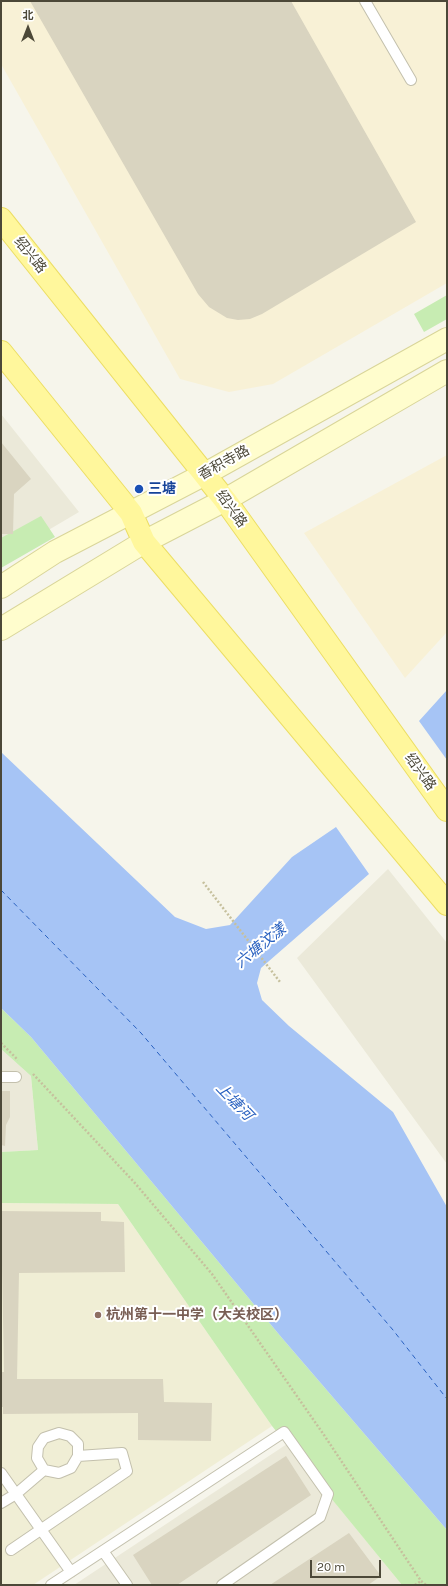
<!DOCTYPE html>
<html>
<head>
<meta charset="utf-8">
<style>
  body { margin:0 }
  #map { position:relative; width:448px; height:1586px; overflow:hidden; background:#f6f5eb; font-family:Karla,"Noto Sans SC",sans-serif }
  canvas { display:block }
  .frame { position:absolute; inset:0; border:2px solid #4c4838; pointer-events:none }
  .north { position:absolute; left:8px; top:8px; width:40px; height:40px; -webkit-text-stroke:3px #fff; paint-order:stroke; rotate:0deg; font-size:11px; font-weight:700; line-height:16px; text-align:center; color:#4c4838 }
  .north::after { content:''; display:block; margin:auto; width:14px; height:18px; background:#4c4838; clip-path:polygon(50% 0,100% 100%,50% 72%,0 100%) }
  .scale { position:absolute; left:310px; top:1560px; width:71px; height:18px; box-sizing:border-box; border:2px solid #4c4838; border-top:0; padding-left:5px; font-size:12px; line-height:14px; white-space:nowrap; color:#4c4838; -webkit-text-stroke:3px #fff; paint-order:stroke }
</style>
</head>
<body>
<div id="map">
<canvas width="448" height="1586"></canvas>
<div class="frame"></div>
<div class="north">北</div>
<div class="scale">20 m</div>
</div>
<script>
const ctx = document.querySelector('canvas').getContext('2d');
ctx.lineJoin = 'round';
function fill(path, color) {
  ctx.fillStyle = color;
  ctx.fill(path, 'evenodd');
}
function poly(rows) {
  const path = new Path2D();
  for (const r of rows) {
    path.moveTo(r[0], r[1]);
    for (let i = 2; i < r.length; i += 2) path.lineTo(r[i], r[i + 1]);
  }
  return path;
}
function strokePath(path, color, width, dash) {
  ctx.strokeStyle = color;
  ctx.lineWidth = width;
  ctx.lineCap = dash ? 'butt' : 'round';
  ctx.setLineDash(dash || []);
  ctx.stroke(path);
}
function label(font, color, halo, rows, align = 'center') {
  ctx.font = font + ' Karla,"Noto Sans SC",sans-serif';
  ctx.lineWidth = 4;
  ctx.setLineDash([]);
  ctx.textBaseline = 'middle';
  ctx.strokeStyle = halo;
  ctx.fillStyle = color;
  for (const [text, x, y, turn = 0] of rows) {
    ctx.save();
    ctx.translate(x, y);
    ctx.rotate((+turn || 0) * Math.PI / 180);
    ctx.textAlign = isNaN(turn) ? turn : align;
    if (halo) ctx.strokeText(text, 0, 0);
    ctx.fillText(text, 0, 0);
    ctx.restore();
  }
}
const residential = poly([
  [1,414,79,512,1,558],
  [388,869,447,943,447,1164,297,958],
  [1,1049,31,1076,38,1150,1,1152],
  [287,1444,402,1585,74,1585]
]);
const commercial = poly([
  [1,1,447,1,447,283,273,384,229,392,180,379,1,64],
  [447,455,447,632,405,678,304,533]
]);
const education = poly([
  [1,1203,118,1204,272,1426,33,1585,1,1585]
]);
const green = poly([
  [447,295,447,319,424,332,414,314],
  [41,516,55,537,1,568,1,538],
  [1,1008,31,1037,282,1338,447,1530,447,1585,402,1585,272,1426,118,1204,1,1203,1,1152,38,1150,31,1076,1,1049]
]);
const water = poly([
  [447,690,447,760,419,721],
  [1,752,175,917,206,929,230,925,292,857,336,827,369,874,261,968,257,983,262,1000,289,1026,393,1112,447,1207,447,1530,282,1338,31,1037,1,1008]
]);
const ferry = poly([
  [1,890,141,1033,393,1330,447,1399]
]);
const building = poly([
  [30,1,291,1,416,222,262,314,250,319,238,320,227,318,209,307,198,294],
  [1,442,31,479,14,494,13,534,1,534],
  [1,1091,10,1091,10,1117,6,1125,5,1146,1,1145],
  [1,1211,101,1212,101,1221,124,1222,125,1272,19,1273,17,1379,163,1379,164,1402,212,1403,211,1441,138,1440,138,1413,3,1414,3,1407,1,1407,1,1372,4,1372],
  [286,1456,311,1495,177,1585,152,1585,133,1555],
  [349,1533,381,1576,368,1585,270,1585]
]);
const path = poly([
  [203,882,280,982],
  [1,1043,18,1060],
  [33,1074,134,1182,212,1274,324,1435,421,1581,426,1585],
  [415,1585,421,1581]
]);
const service = poly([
  [365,1,411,80],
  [1,1077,16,1077],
  [44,1470,37,1458,38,1447,44,1438,59,1433,70,1436,78,1444,78,1456],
  [1,1473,71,1572],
  [1,1503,16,1494,44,1470,59,1473,71,1468,78,1456,122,1453,127,1471,11,1550],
  [103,1551,127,1585],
  [51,1585,284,1432,328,1494,320,1517,222,1585]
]);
const secondary = poly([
  [1,587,55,552,205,474,447,339],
  [1,629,144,542,225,500,447,371]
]);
const primary = poly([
  [1,219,225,500,447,810],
  [1,352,131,513,144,542,447,904]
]);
const markers = [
  [139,489,5,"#1a4fb4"],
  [98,1315,4,"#8d6e63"]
];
const streetNames = [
  ["绍兴路",30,255,51],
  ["香积寺路",224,463,-29],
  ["绍兴路",231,509,54],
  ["绍兴路",420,772,54]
];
const transitNames = [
  ["三塘",148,489]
];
const educationNames = [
  ["杭州第十一中学（大关校区）",106,1315]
];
const waterNames = [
  ["六塘汶漾",261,946,-39],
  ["上塘河",234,1102,46]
];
fill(residential, '#ebe9d9');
fill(commercial, '#f8f1d6');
fill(education, '#f0eed5');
fill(green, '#c7ecb2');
fill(water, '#a6c4f5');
strokePath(ferry, '#2961c0', 1, [5, 4]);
fill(building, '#d9d4c0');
strokePath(service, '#c3c0ad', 12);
strokePath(secondary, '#d9d599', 24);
strokePath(primary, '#ecde64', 24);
strokePath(path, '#c6c09d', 2.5, [2, 2]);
strokePath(service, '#fff', 10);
strokePath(secondary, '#fffdcd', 22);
strokePath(primary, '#fff79c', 22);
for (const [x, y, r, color] of markers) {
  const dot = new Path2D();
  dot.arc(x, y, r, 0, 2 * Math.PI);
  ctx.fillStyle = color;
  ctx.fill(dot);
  strokePath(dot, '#fff', 1.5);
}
label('14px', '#4c4838', '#fff', streetNames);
label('bold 14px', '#164399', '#fff', transitNames, 'left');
label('bold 14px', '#785e54', '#fff', educationNames, 'left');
label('italic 15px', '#2961c0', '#fff', waterNames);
</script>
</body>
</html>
